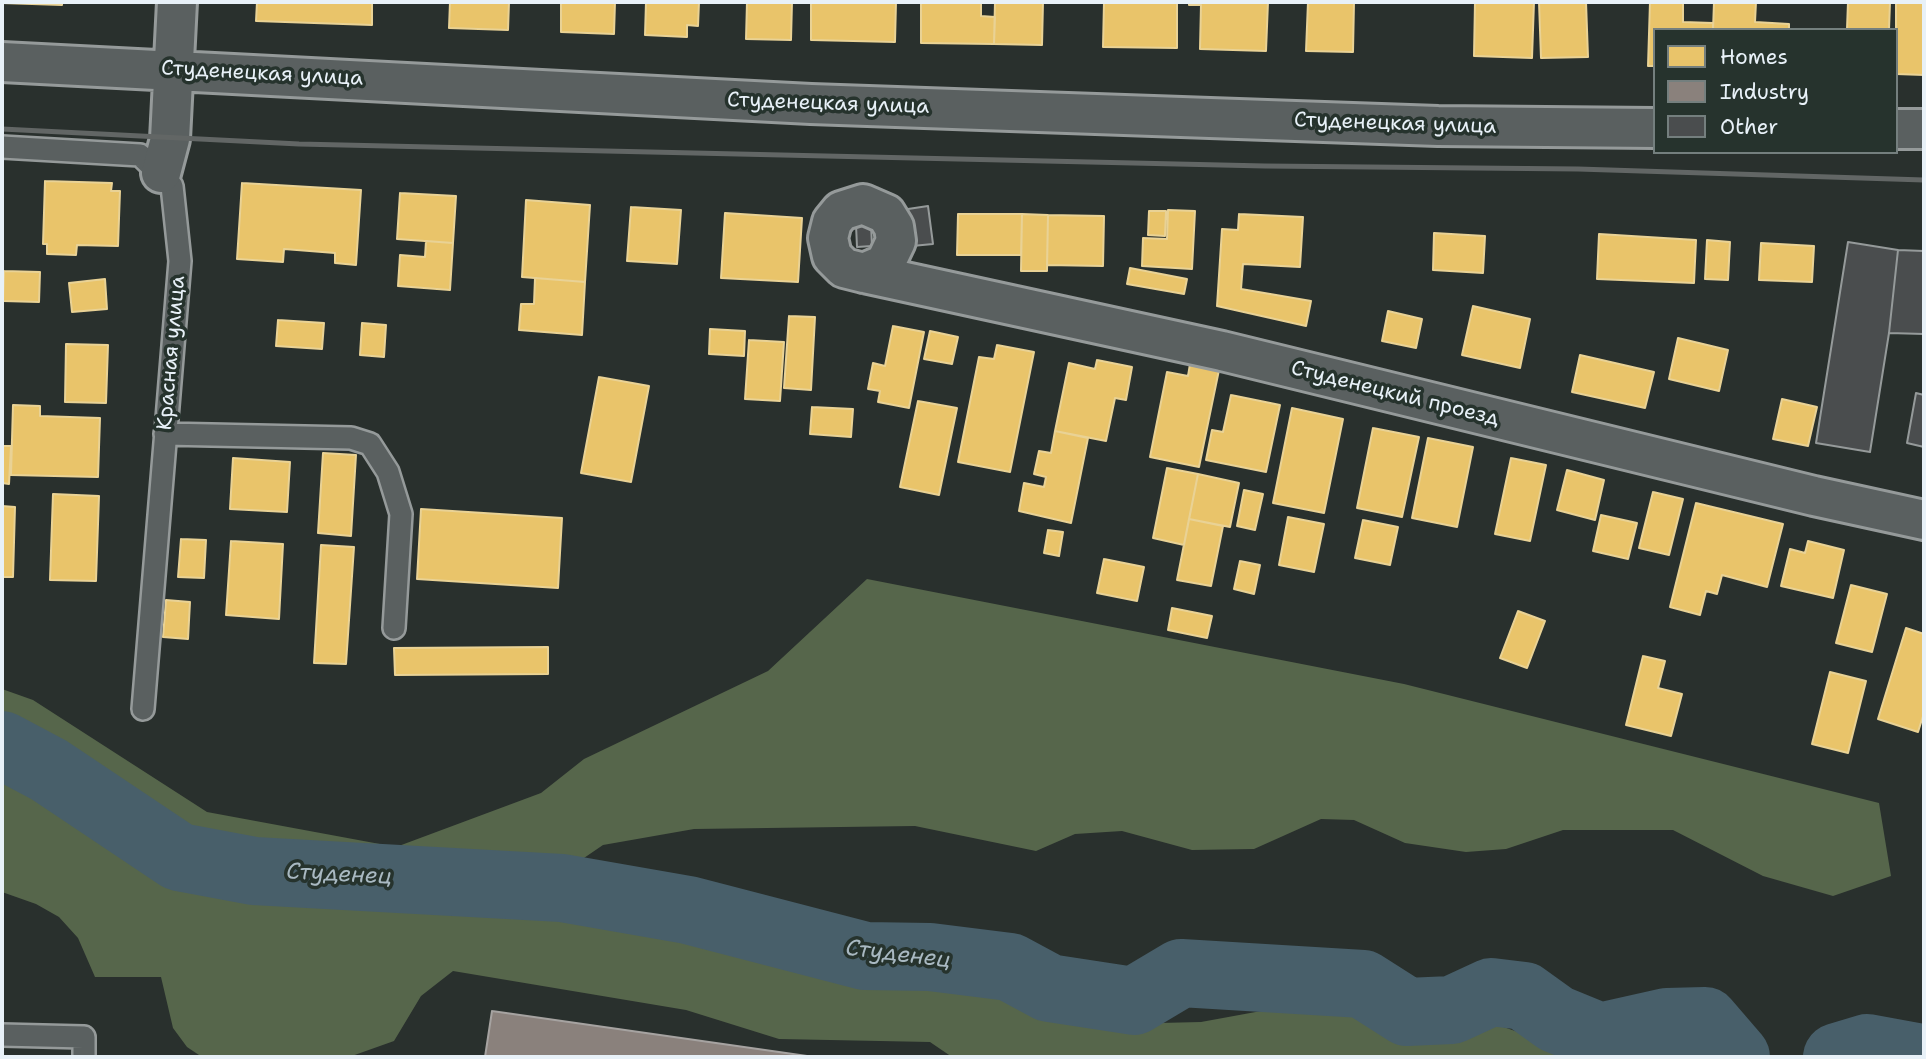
<!DOCTYPE html>
<html>
<head>
<meta charset="utf-8">
<style>
  body { margin:0 }
  #map { position:relative; width:1926px; height:1059px; overflow:hidden; background:#29302d; font-family:"Shantell Sans",sans-serif }
  canvas { display:block }
  .frame { position:absolute; inset:0; border:4px solid #e8f1f8; pointer-events:none }
  .legend { position:absolute; left:1653px; top:28px; width:245px; height:126px; box-sizing:border-box; background:#26332d; border:2px solid #747f7e; margin:0; padding:9px 12px; list-style:none; font-size:21px; color:#e8f1f8 }
  .legend li { display:flex; align-items:center; gap:14px; height:35px }
  .legend b { width:35px; border:2px solid #747f7e }
</style>
</head>
<body>
<div id="map">
<canvas width="1926" height="1059"></canvas>
<div class="frame"></div>
<ul class="legend">
<li><b style="height:19px;background:#e9c46a"></b>Homes</li>
<li><b style="height:19px;background:#8a817c"></b>Industry</li>
<li><b style="height:19px;background:#4a4d4e"></b>Other</li>
</ul>
</div>
<script>
const ctx = document.querySelector('canvas').getContext('2d');
ctx.lineJoin = 'round';
function fill(path, color) {
  ctx.fillStyle = color;
  ctx.fill(path, 'evenodd');
}
function poly(rows) {
  const path = new Path2D();
  for (const r of rows) {
    path.moveTo(r[0], r[1]);
    for (let i = 2; i < r.length; i += 2) path.lineTo(r[i], r[i + 1]);
  }
  return path;
}
function strokePath(path, color, width, dash) {
  ctx.strokeStyle = color;
  ctx.lineWidth = width;
  ctx.lineCap = dash ? 'butt' : 'round';
  ctx.setLineDash(dash || []);
  ctx.stroke(path);
}
function label(font, color, halo, rows, align = 'center') {
  ctx.font = font + ' "Shantell Sans",sans-serif';
  ctx.lineWidth = 7;
  ctx.setLineDash([]);
  ctx.textBaseline = 'middle';
  ctx.strokeStyle = halo;
  ctx.fillStyle = color;
  for (const [text, x, y, turn = 0] of rows) {
    ctx.save();
    ctx.translate(x, y);
    ctx.rotate((+turn || 0) * Math.PI / 180);
    ctx.textAlign = isNaN(turn) ? turn : align;
    if (halo) ctx.strokeText(text, 0, 0);
    ctx.fillText(text, 0, 0);
    ctx.restore();
  }
}
const green = poly([
  [867,579,1404,684,1879,803,1891,876,1833,896,1763,876,1673,830,1563,830,1506,849,1466,852,1405,843,1354,820,1321,819,1254,849,1192,850,1122,831,1075,834,1036,851,915,826,694,829,603,845,562,873,569,901,595,919,961,980,1117,1024,1201,1022,1272,1009,1478,1018,1589,1057,952,1057,930,1042,779,1039,686,1010,453,971,421,996,394,1041,349,1057,202,1057,187,1047,173,1028,161,977,95,977,78,938,59,917,36,904,2,892,2,689,33,700,207,812,396,847,541,793,584,759,768,671]
]);
const homes = poly([
  [2,2,62,2,62,5,2,3,2,2],
  [257,2,372,2,372,25,256,21,257,2],
  [450,2,509,2,508,30,449,28,450,2],
  [561,2,615,2,614,34,561,32,561,2],
  [646,2,699,2,698,26,687,25,687,37,645,35,646,2],
  [747,2,792,2,791,40,746,39,747,2],
  [811,2,896,2,895,42,811,40,811,2],
  [921,2,981,2,981,16,995,17,994,44,921,43,921,2],
  [995,2,1043,2,1042,45,994,44,995,2],
  [1104,2,1177,2,1177,48,1103,47,1104,2],
  [1189,2,1268,2,1266,51,1200,49,1201,5,1189,5,1189,2],
  [1308,2,1354,2,1353,52,1306,51,1308,2],
  [1475,2,1534,2,1532,58,1474,56,1475,2],
  [1539,2,1586,2,1588,57,1541,58,1539,2],
  [1650,2,1683,2,1683,22,1713,23,1713,30,1655,30,1655,66,1648,66,1650,2],
  [1714,2,1756,2,1755,22,1789,24,1789,30,1713,30,1714,2],
  [1848,2,1890,2,1889,30,1847,29,1848,2],
  [1896,2,1924,2,1924,75,1896,74,1896,2],
  [45,181,112,183,111,191,120,191,118,246,77,245,76,255,47,254,47,244,43,244,45,181],
  [242,183,361,190,356,265,335,263,335,253,284,249,283,262,237,259,242,183],
  [400,193,456,196,453,243,397,239,400,193],
  [526,200,590,205,585,282,522,277,526,200],
  [631,207,681,210,677,264,627,261,631,207],
  [1168,210,1195,211,1192,269,1142,266,1143,238,1167,239,1168,210],
  [1149,211,1166,211,1165,236,1148,235,1149,211],
  [725,213,802,218,798,282,721,278,725,213],
  [958,214,1022,214,1021,255,957,255,958,214],
  [1022,214,1048,215,1047,271,1021,271,1022,214],
  [1239,214,1303,217,1300,267,1243,264,1241,289,1311,301,1306,326,1217,306,1222,229,1238,230,1239,214],
  [1048,215,1104,216,1103,266,1047,265,1048,215],
  [1434,233,1485,236,1483,273,1433,270,1434,233],
  [1599,234,1696,240,1694,283,1597,279,1599,234],
  [1707,240,1730,242,1728,280,1705,279,1707,240],
  [426,241,453,243,450,290,398,286,400,255,425,257,426,241],
  [1761,243,1814,246,1812,282,1759,280,1761,243],
  [1130,268,1187,279,1184,294,1127,284,1130,268],
  [4,271,40,272,39,302,3,301,4,271],
  [535,278,585,282,582,335,519,330,521,304,534,304,535,278],
  [105,279,107,309,72,312,69,283,105,279],
  [1473,306,1530,319,1520,368,1462,355,1473,306],
  [1388,311,1422,319,1416,348,1382,341,1388,311],
  [789,316,815,317,811,390,784,388,789,316],
  [278,320,324,323,322,349,276,346,278,320],
  [362,323,386,325,384,357,360,355,362,323],
  [893,326,924,332,909,408,878,402,880,391,868,389,873,363,885,366,893,326],
  [710,329,745,331,744,356,709,354,710,329],
  [930,331,958,337,952,364,924,359,930,331],
  [1678,338,1728,350,1719,391,1669,379,1678,338],
  [749,340,784,342,780,401,745,399,749,340],
  [66,344,108,345,106,403,65,402,66,344],
  [997,345,1034,352,1010,472,958,462,979,357,994,359,997,345],
  [1580,355,1654,372,1645,408,1572,392,1580,355],
  [1097,360,1132,367,1126,400,1115,398,1106,441,1055,431,1069,363,1095,369,1097,360],
  [1190,364,1219,370,1199,467,1150,457,1167,372,1188,376,1190,364],
  [599,377,649,386,631,482,581,473,599,377],
  [1231,395,1280,405,1266,472,1206,460,1212,430,1223,432,1231,395],
  [1782,399,1817,407,1808,446,1773,439,1782,399],
  [918,401,957,408,939,495,900,487,918,401],
  [13,405,40,406,40,416,100,418,98,477,11,475,13,405],
  [812,407,853,409,851,437,810,434,812,407],
  [1292,408,1343,419,1324,513,1273,503,1292,408],
  [1373,428,1419,437,1402,517,1357,508,1373,428],
  [1055,431,1088,438,1071,523,1019,511,1024,483,1044,487,1046,477,1034,474,1039,451,1051,453,1055,431],
  [1428,438,1473,447,1457,527,1412,518,1428,438],
  [2,446,11,446,9,484,2,483,2,446],
  [323,453,356,455,351,536,318,533,323,453],
  [233,458,290,462,287,512,230,509,233,458],
  [1511,458,1546,465,1530,541,1495,534,1511,458],
  [1167,468,1198,474,1184,545,1153,538,1167,468],
  [1567,470,1604,480,1595,520,1557,510,1567,470],
  [1198,474,1239,483,1230,527,1189,519,1198,474],
  [1244,490,1263,494,1255,530,1237,526,1244,490],
  [1653,492,1683,499,1669,555,1639,548,1653,492],
  [53,494,99,496,96,581,50,580,53,494],
  [1696,503,1783,524,1767,587,1722,575,1717,594,1706,591,1700,615,1670,607,1696,503],
  [2,506,15,507,13,577,2,577,2,506],
  [421,509,562,518,558,588,417,579,421,509],
  [1601,515,1637,523,1628,559,1593,551,1601,515],
  [1288,517,1324,524,1314,572,1279,565,1288,517],
  [1189,519,1223,526,1211,586,1177,580,1189,519],
  [1363,520,1398,527,1390,565,1355,558,1363,520],
  [1048,530,1063,532,1059,556,1044,553,1048,530],
  [181,539,206,540,204,578,178,577,181,539],
  [231,541,283,544,279,619,226,615,231,541],
  [1808,541,1844,550,1833,598,1781,586,1790,549,1805,553,1808,541],
  [321,545,354,547,346,664,314,663,321,545],
  [1104,559,1144,567,1137,601,1097,593,1104,559],
  [1240,561,1260,565,1254,594,1234,589,1240,561],
  [1851,585,1887,594,1872,652,1836,643,1851,585],
  [166,600,190,602,188,639,163,637,166,600],
  [1172,608,1212,616,1207,638,1168,630,1172,608],
  [1518,611,1545,621,1527,668,1500,658,1518,611],
  [1906,628,1924,634,1924,713,1918,732,1878,719,1906,628],
  [548,647,548,674,395,675,394,648,548,647],
  [1643,656,1665,661,1658,688,1682,694,1671,736,1626,725,1643,656],
  [1830,672,1866,681,1848,753,1812,744,1830,672]
]);
const industry = poly([
  [492,1011,814,1057,485,1057,492,1011]
]);
const river = poly([
  [2,745,49,770,179,857,254,871,562,888,688,910,865,956,930,957,1010,967,1049,988,1134,1001,1181,973,1363,984,1407,1012,1452,1010,1491,992,1524,996,1556,1019,1600,1037,1667,1022,1705,1021,1736,1057],
  [1837,1057,1867,1048,1916,1057]
]);
const building = poly([
  [928,206,933,244,912,246,908,209,928,206],
  [871,224,872,246,857,247,856,225,871,224],
  [1848,242,1898,250,1889,333,1870,452,1816,443,1848,242],
  [1898,250,1924,251,1924,334,1889,333,1898,250],
  [1916,393,1924,395,1924,447,1907,443,1916,393]
]);
const service = poly([
  [2,147,140,155,172,186,180,261,143,709],
  [165,434,351,438,370,444,388,472,401,514,394,628],
  [2,1035,84,1037,84,1057]
]);
const minor = poly([
  [2,62,811,104,1438,126,1655,128],
  [1896,129,1924,129],
  [161,173,170,139,177,2],
  [864,273,885,264,896,241,894,227,886,214,863,204,841,211,832,222,828,238,832,256,844,268,864,273,1222,351,1814,496,1924,520]
]);
const rail = poly([
  [2,129,299,144,1265,166,1578,169,1924,180]
]);
const streetNames = [
  ["Студенецкая улица",262,74,3],
  ["Студенецкая улица",828,104,2],
  ["Студенецкая улица",1395,124,2],
  ["Красная улица",172,353,-85],
  ["Студенецкий проезд",1395,394,14]
];
const waterNames = [
  ["Студенец",339,875,3],
  ["Студенец",898,955,7]
];
fill(green, '#56664b');
fill(homes, '#e9c46a');
strokePath(homes, '#e9d295', 2);
fill(industry, '#8a817c');
strokePath(industry, '#a6a3a1', 2);
strokePath(river, '#485f6a', 68);
fill(building, '#4a4d4e');
strokePath(building, '#959a9a', 2);
strokePath(service, '#959a9a', 26);
strokePath(minor, '#959a9a', 44);
strokePath(service, '#5a6060', 21);
strokePath(minor, '#5a6060', 38);
strokePath(rail, '#626665', 5);
label('21px', '#e8f1f8', '#26332d', streetNames);
label('italic 23px', '#a9b9c2', '#26332d', waterNames);
</script>
</body>
</html>
